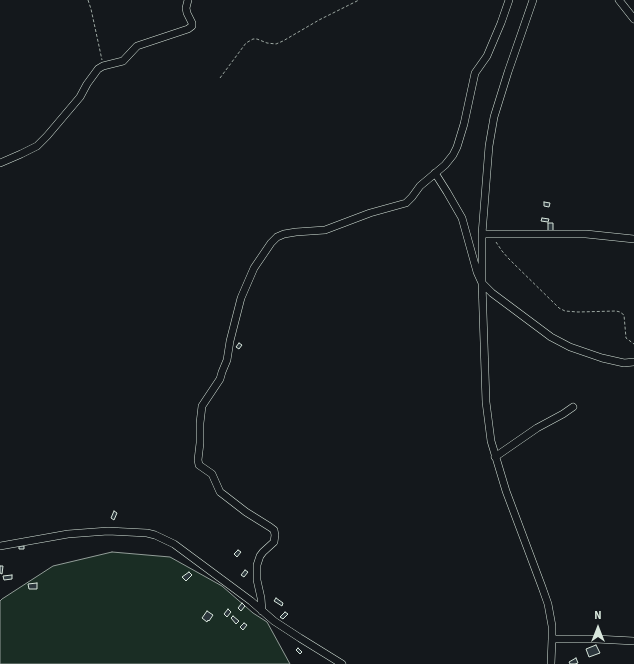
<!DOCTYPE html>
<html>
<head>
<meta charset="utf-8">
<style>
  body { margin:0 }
  #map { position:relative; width:634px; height:664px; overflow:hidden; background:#14181c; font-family:"Source Sans 3",sans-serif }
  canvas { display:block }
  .north { position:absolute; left:578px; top:608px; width:40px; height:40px; -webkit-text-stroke:3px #14181c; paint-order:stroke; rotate:0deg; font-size:11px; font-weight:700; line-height:16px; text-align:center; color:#d8e6dc }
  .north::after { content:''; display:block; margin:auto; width:14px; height:18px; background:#d8e6dc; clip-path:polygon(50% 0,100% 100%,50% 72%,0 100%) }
</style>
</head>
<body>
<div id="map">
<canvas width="634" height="664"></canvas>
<div class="north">N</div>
</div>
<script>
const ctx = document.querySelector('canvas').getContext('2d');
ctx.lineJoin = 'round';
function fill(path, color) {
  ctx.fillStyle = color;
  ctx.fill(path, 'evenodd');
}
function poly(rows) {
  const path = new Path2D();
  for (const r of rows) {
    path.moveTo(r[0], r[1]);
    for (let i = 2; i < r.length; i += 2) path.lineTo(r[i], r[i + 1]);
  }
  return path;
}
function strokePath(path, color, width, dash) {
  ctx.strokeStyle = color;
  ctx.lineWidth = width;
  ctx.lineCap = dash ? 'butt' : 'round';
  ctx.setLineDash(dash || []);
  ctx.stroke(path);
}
const green = poly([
  [112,552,170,557,222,586,253,613,267,622,290,664,0,664,0,601,2,599,53,566,112,552]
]);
const building = poly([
  [544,202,550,203,549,207,544,206,544,202],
  [542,218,549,219,548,222,541,221,542,218],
  [548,223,553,223,553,231,548,231,548,223],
  [239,343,242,345,239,349,236,347,239,343],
  [114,511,117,513,114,520,111,518,114,511],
  [19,546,24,546,24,549,19,549,19,546],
  [238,550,241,552,237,557,234,554,238,550],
  [0,566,3,566,2,574,0,573,0,566],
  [245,570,248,572,244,577,241,575,245,570],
  [189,572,192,575,186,581,182,577,189,572],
  [12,575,12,579,4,580,3,576,12,575],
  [37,583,37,589,29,589,28,584,37,583],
  [276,598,283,603,282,606,274,601,276,598],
  [242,603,245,606,241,611,238,608,242,603],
  [228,609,231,612,227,617,224,614,228,609],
  [207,611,213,615,209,621,208,620,207,622,202,618,207,611],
  [285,612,288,614,283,619,280,617,285,612],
  [233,616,239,621,236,624,231,618,233,616],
  [244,623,247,625,243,630,240,627,244,623],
  [596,645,600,653,589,657,586,649,596,645],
  [298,648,302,652,300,654,296,650,298,648],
  [576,658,578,663,575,664,570,664,569,662,576,658]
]);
const path = poly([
  [88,0,91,9,102,60],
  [220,78,246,43,253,39,257,39,267,43,276,44,283,41,319,20,359,0],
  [496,242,502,251,509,259,559,308,565,311,578,312,616,311,620,312,624,315,626,338,634,344]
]);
const minor = poly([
  [533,0,508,72,494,117,489,146,482,234,482,283,486,402,491,441,506,491,542,587,548,604,552,626,552,639,551,664],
  [619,0,634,19],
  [0,163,21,154,37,146,47,136,80,97,87,84,98,69,103,66,123,61,137,46,188,29,192,26,192,23,187,13,186,8,188,0],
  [435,173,447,192,462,218,477,272,482,283,492,293,551,337,570,347,602,358,624,363,634,362],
  [482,234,586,234,634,239],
  [495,457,537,428,563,414,573,407],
  [0,546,68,534,108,531,147,533,155,535,174,544,251,601,274,621,300,638,342,664],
  [262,611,261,598,257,580,257,565,260,556,263,552,274,542,275,535,274,530,270,527,246,512,224,495,220,492,212,474,199,465,198,460,200,443,200,423,202,406,220,379,222,372,227,360,230,341,241,298,254,268,271,243,277,237,284,234,296,232,325,230,370,213,406,203,412,197,420,186,445,165,453,155,457,147,464,124,475,73,487,56,501,23,509,0],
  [552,639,596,639,634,641]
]);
fill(green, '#1a2d24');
strokePath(green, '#939e99', 1);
fill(building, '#2c363c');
strokePath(building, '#d8e6dc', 1);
strokePath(minor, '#d8e6dc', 8);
strokePath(path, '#9da8a2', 1, [3, 2]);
strokePath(minor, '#14181c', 7);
</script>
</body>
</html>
